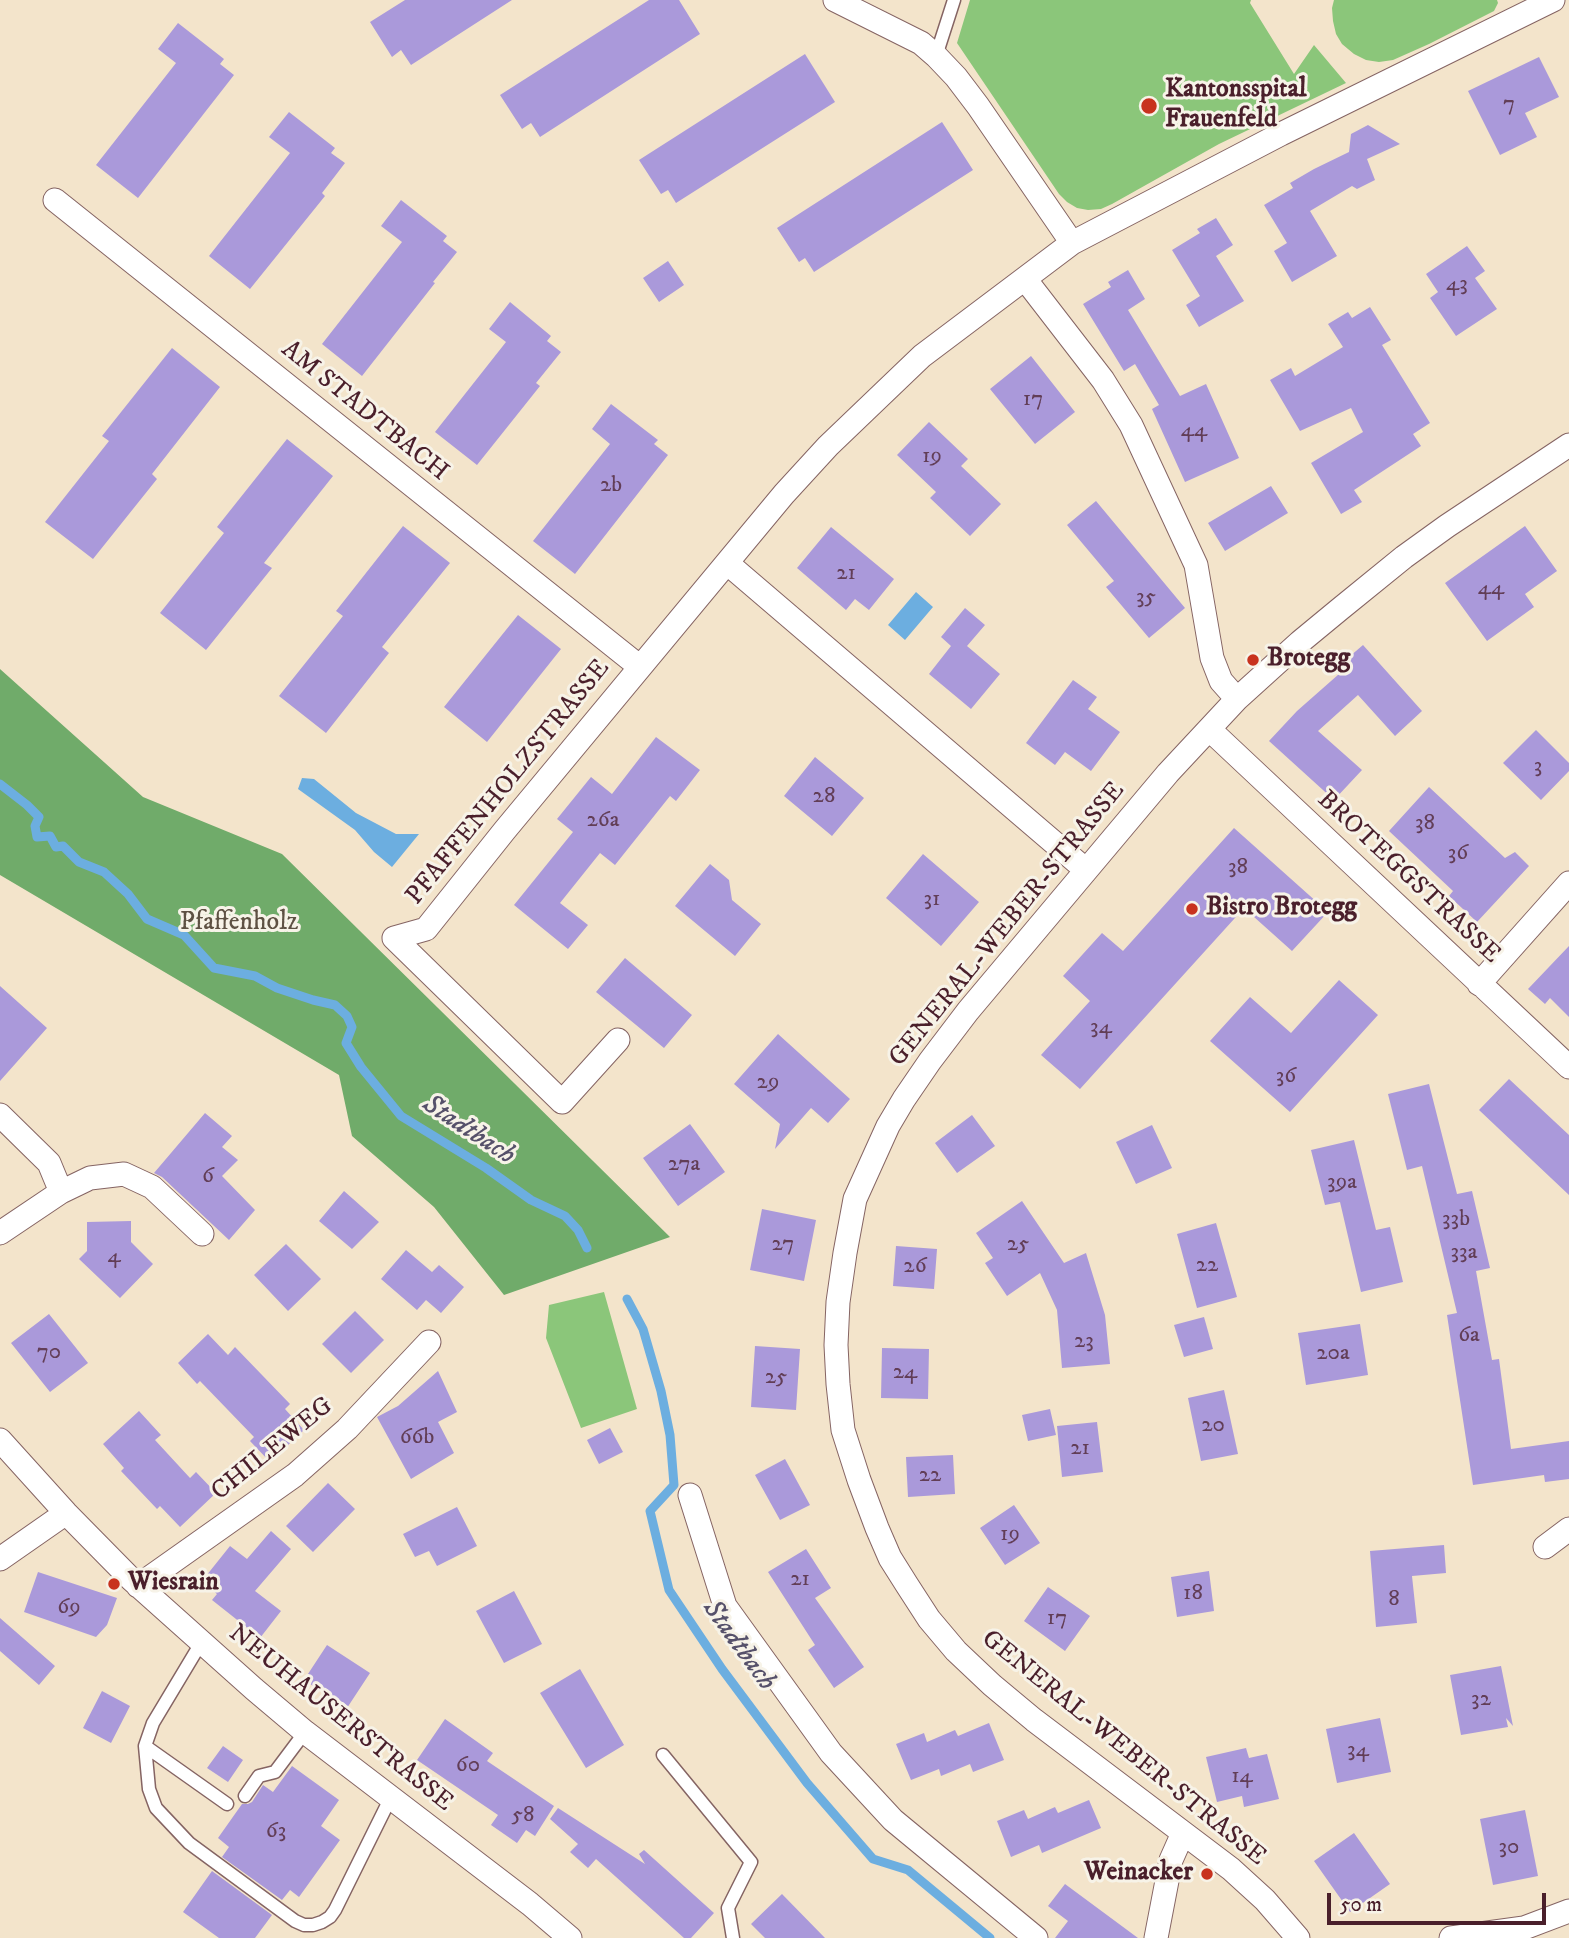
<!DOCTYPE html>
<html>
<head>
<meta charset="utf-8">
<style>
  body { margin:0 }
  #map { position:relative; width:1569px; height:1938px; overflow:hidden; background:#f3e4cb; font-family:"IM FELL DW Pica",serif }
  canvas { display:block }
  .scale { position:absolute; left:1327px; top:1893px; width:219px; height:32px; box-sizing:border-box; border:4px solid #4a1f2b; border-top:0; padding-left:9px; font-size:21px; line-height:24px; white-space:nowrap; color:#4a1f2b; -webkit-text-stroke:5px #f7f3e8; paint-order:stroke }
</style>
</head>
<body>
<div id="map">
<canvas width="1569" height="1938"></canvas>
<div class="scale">50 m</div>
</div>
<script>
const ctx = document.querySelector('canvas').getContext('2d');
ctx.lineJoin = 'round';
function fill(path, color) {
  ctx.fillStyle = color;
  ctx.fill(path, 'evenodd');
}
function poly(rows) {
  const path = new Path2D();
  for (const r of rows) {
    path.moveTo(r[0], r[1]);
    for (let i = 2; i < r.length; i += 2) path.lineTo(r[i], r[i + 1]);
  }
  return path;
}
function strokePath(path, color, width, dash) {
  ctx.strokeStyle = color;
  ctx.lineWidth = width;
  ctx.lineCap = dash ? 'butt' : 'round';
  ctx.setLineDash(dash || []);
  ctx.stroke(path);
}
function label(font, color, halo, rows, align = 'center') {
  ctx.font = font + ' "IM FELL DW Pica",serif';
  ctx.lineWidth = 6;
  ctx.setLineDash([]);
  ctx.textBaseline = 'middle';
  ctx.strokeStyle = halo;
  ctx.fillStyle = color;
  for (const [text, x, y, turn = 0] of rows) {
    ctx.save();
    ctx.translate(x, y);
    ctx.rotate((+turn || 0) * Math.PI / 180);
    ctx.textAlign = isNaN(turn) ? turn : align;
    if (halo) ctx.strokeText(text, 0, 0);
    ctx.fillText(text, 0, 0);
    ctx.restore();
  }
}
const green = poly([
  [970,0,1251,0,1250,3,1294,74,1314,45,1346,83,1219,144,1112,204,1101,209,1088,210,1077,208,1067,202,1059,194,957,43],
  [1334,0,1497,0,1498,3,1494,11,1429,44,1393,60,1379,62,1366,60,1354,54,1342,44,1336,34,1333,21,1332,8],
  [604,1292,637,1409,581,1428,546,1338,549,1305]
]);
const forest = poly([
  [0,669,143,797,282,854,670,1237,504,1295,434,1207,352,1136,339,1075,0,875]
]);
const water = poly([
  [916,592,933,607,905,640,888,625],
  [302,778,314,779,356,813,396,834,419,834,392,867,374,852,355,830,298,789]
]);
const stream = poly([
  [0,784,27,805,39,817,35,826,37,837,50,836,56,847,63,846,79,862,104,872,128,894,147,919,184,935,214,968,255,976,277,988,313,1000,335,1005,347,1016,352,1027,346,1043,361,1067,401,1116,486,1168,531,1200,565,1216,578,1230,587,1248],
  [627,1299,643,1329,661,1391,670,1435,674,1485,650,1511,669,1590,722,1669,807,1783,873,1859,908,1870,990,1938]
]);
const building = poly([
  [405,0,512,0,411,65,401,50,392,57,370,22],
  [649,0,679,0,700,34,540,137,531,123,522,129,500,95],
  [178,23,224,59,220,64,234,75,138,198,96,165,176,63,158,49],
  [805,54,835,102,676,203,668,190,661,194,639,160],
  [1539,57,1559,97,1525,113,1537,137,1500,155,1468,91],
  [289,112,335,148,331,153,345,163,322,193,325,196,250,289,209,256,290,153,269,137],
  [942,122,973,170,814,272,805,258,799,262,777,228],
  [1368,125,1400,144,1367,159,1375,180,1357,189,1352,186,1310,211,1337,256,1292,282,1274,251,1287,243,1264,205,1293,188,1290,183,1314,169,1349,152,1351,134],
  [401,200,447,236,443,241,457,252,433,282,435,283,362,376,322,344,402,242,381,226],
  [1216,218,1233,245,1216,256,1244,301,1199,327,1186,305,1200,296,1172,250,1200,233,1197,229],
  [1467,246,1485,271,1475,278,1497,309,1456,336,1430,298,1438,292,1426,274],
  [668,261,684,285,659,302,643,278],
  [1128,270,1145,299,1128,310,1180,396,1206,384,1239,458,1185,482,1152,409,1159,405,1135,364,1124,371,1083,304,1111,287,1108,282],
  [510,302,551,336,547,341,561,352,536,383,540,386,477,465,435,432,506,342,489,329],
  [1370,307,1391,340,1382,345,1430,423,1413,434,1421,446,1354,490,1362,502,1341,514,1311,463,1363,432,1351,408,1300,431,1270,380,1291,368,1295,376,1343,347,1328,324,1348,312,1352,318],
  [172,348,220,387,152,474,157,479,93,559,45,522,109,441,102,436],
  [1031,356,1075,412,1035,444,990,389],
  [611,404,658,440,654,444,668,455,575,574,533,541,610,444,592,429],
  [929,422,968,459,961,466,1001,504,970,536,930,498,936,492,897,455],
  [287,439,333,476,264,563,272,568,206,650,160,613,224,533,217,527],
  [1271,486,1288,513,1225,551,1208,523],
  [1096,501,1185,608,1149,638,1106,587,1114,581,1067,525],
  [403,526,450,563,382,647,389,653,326,733,279,696,343,616,336,611],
  [1525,526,1557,571,1525,594,1534,607,1487,641,1445,583],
  [831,527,894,579,869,610,855,599,846,610,797,568],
  [965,608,985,625,967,646,1000,674,971,709,929,674,951,646,941,637],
  [518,615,561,649,487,742,444,707],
  [1363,645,1422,711,1395,736,1358,695,1318,731,1362,770,1334,800,1269,741,1297,711,1339,674,1335,669],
  [1073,680,1097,697,1088,709,1120,732,1091,771,1065,752,1055,765,1026,743],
  [1536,730,1569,763,1569,771,1541,800,1503,763],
  [656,737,700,770,676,801,670,796,615,865,600,853,560,903,588,925,568,949,514,905,573,832,557,819,591,777,612,794],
  [815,757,864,798,832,836,784,796],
  [1429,787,1505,858,1515,852,1529,866,1477,922,1449,896,1453,891,1389,831],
  [1234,828,1328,912,1292,951,1244,908,1080,1089,1041,1055,1090,1001,1063,976,1102,933,1123,951],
  [923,854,979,902,941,946,886,898],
  [710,864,729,880,732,900,761,924,735,956,675,906],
  [1569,946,1569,1017,1550,998,1545,1004,1528,989],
  [625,958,692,1015,664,1048,596,992],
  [1339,980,1378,1015,1290,1112,1210,1041,1250,997,1291,1033],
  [0,986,47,1028,0,1081],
  [778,1034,850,1099,828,1123,811,1108,775,1149,780,1124,734,1084],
  [1509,1079,1569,1135,1569,1195,1479,1110],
  [1429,1084,1457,1194,1472,1191,1490,1268,1476,1271,1492,1360,1499,1359,1511,1449,1569,1441,1569,1479,1545,1482,1544,1475,1473,1485,1447,1315,1457,1313,1422,1166,1407,1170,1388,1094],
  [205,1113,232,1136,222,1147,238,1160,222,1176,255,1210,229,1240,162,1177,154,1173],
  [972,1115,995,1146,957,1173,935,1143],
  [690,1124,725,1172,678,1206,643,1158],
  [1152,1125,1172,1168,1136,1184,1116,1142],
  [1354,1140,1376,1230,1390,1227,1403,1282,1361,1292,1340,1202,1325,1205,1311,1150],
  [344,1191,379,1222,352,1249,319,1221],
  [1022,1201,1064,1263,1086,1253,1105,1315,1110,1364,1062,1368,1057,1310,1040,1273,1007,1296,985,1263,993,1258,976,1233],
  [762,1209,816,1220,804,1281,750,1270],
  [131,1221,131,1242,153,1264,120,1298,79,1259,87,1251,87,1222],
  [1216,1223,1237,1297,1197,1308,1177,1234],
  [286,1244,321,1279,288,1311,254,1275],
  [896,1246,937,1249,934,1289,893,1286],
  [406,1250,432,1272,439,1265,464,1287,441,1313,426,1300,417,1310,381,1279],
  [355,1311,384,1340,351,1373,322,1344],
  [49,1314,88,1363,50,1392,11,1343],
  [1204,1317,1213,1349,1184,1357,1174,1325],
  [1360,1324,1368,1375,1306,1385,1298,1333],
  [208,1334,228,1355,235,1347,290,1404,285,1409,304,1430,270,1462,250,1441,254,1437,200,1381,197,1384,178,1363],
  [755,1346,800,1349,796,1410,751,1407],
  [882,1348,929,1349,928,1399,881,1398],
  [438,1371,457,1412,438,1422,454,1453,411,1479,377,1417,398,1406],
  [1224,1390,1238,1454,1201,1461,1188,1398],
  [1050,1409,1056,1435,1028,1441,1022,1415],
  [139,1411,161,1435,155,1440,190,1478,196,1472,216,1493,180,1527,160,1506,157,1509,121,1471,124,1468,103,1444],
  [1097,1422,1103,1472,1062,1477,1057,1426],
  [610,1428,623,1452,599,1464,587,1440],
  [953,1455,955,1494,908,1497,906,1457],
  [785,1459,810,1505,780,1520,755,1475],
  [328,1483,355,1509,313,1552,286,1526],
  [1014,1505,1040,1543,1005,1565,980,1528],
  [457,1507,477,1546,437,1566,429,1551,415,1557,403,1534],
  [271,1531,291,1549,255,1591,281,1611,260,1638,212,1600,217,1594,202,1581,230,1546,247,1559],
  [1444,1545,1446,1573,1412,1576,1417,1623,1376,1627,1370,1551],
  [806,1549,831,1588,815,1598,864,1667,834,1688,808,1650,815,1645,768,1572],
  [1209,1571,1214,1611,1177,1617,1171,1577],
  [38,1572,117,1598,107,1625,96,1637,24,1612],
  [1048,1587,1090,1616,1065,1651,1024,1621],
  [514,1591,542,1644,504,1663,476,1611],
  [0,1618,55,1666,39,1685,0,1651],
  [327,1645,370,1673,347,1708,304,1680],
  [1501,1666,1513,1726,1506,1718,1508,1727,1461,1735,1450,1675],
  [580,1669,624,1745,586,1768,540,1693],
  [102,1691,130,1706,111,1743,83,1728],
  [1380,1718,1391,1772,1337,1783,1326,1729],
  [445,1719,493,1753,487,1761,554,1806,535,1836,526,1830,517,1843,491,1825,498,1815,417,1760],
  [989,1723,1004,1760,973,1772,970,1764,941,1776,939,1769,911,1780,896,1744,924,1733,927,1742,955,1730,958,1736],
  [223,1746,243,1760,228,1782,207,1768],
  [1246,1748,1249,1758,1267,1754,1279,1799,1244,1807,1242,1796,1217,1802,1206,1757],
  [292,1766,339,1800,321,1826,340,1840,299,1897,290,1890,282,1900,222,1857,229,1847,218,1838,242,1804,248,1804,252,1802,263,1785,273,1792],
  [1089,1800,1101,1828,1042,1853,1039,1845,1011,1857,997,1821,1024,1810,1028,1819,1055,1807,1058,1813],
  [558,1808,645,1864,639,1854,644,1850,714,1913,691,1938,684,1938,596,1859,588,1868,570,1852,578,1844,550,1819],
  [1525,1810,1538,1876,1493,1885,1480,1819],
  [1354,1833,1390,1884,1350,1912,1314,1861],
  [212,1871,272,1915,255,1938,219,1938,183,1912],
  [1065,1884,1138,1938,1055,1938,1068,1921,1048,1906],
  [782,1894,825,1938,765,1938,751,1924]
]);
const lane = poly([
  [936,56,954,0],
  [201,1643,153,1723,145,1746,149,1789,156,1808,189,1843,295,1921,304,1925,313,1925,322,1922,330,1917,335,1910,391,1797],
  [145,1746,227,1804],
  [663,1755,751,1862,728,1908,733,1938],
  [245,1796,259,1776,275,1772,305,1732]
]);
const street = poly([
  [835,0,921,43,936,56,956,77,978,106,1072,243],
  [55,200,640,667],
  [1025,279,1103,380,1131,425,1196,565,1212,658,1221,681,1237,699],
  [727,563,1086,870],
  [1209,729,1569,1067],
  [1479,984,1569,883],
  [618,1040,562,1102,394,938,426,929,505,830,784,494,828,446,922,356,1072,243,1281,134,1553,0],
  [0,1115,49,1163,61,1192,0,1233],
  [61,1192,90,1178,124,1174,152,1187,202,1234],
  [0,1440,66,1513,132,1580,254,1689,305,1732,530,1904,570,1938],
  [690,1495,725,1606,831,1753,893,1820,1036,1938],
  [1545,1547,1569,1529],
  [0,1559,66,1513],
  [138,1586,295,1475,347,1429,429,1342],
  [1156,1938,1171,1860,1183,1833],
  [1298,1938,1265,1900,1231,1869,1034,1720,992,1685,956,1651,929,1619,907,1585,890,1558,877,1528,859,1480,843,1430,838,1384,836,1345,838,1302,845,1253,855,1199,888,1126,904,1099,930,1061,968,1011,1168,773,1237,699,1300,642,1340,609,1404,557,1447,526,1569,445],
  [1451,1938,1524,1928,1569,1911]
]);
const markers = [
  [1149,106,9,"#c8321e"],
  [1253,660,7,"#c8321e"],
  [1192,909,7,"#c8321e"],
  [114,1584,7,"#c8321e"],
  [1207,1874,7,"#c8321e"]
];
const numberNames = [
  ["7",1509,105],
  ["43",1457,285],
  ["17",1033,400],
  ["44",1194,431],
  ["19",932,457],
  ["2b",611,486],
  ["21",846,574],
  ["44",1491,589],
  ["35",1146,598],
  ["3",1538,767],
  ["28",824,797],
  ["26a",603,821],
  ["38",1425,824],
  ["36",1458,854],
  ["38",1238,868],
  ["31",932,900],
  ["34",1101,1028],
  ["36",1286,1077],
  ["29",768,1083],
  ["27a",684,1165],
  ["6",208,1177],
  ["39a",1342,1183],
  ["33b",1456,1220],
  ["27",783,1245],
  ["25",1018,1245],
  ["33a",1464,1253],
  ["4",114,1257],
  ["22",1207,1266],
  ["26",915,1267],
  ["6a",1469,1336],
  ["23",1084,1342],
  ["70",49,1353],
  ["20a",1333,1354],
  ["24",905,1373],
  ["25",776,1378],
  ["20",1213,1426],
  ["66b",417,1438],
  ["21",1080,1449],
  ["22",930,1476],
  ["19",1010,1535],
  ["21",800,1580],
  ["18",1193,1594],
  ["8",1394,1600],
  ["69",69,1608],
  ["17",1057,1619],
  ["32",1481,1700],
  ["34",1358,1751],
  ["60",468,1766],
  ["14",1242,1777],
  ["58",523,1816],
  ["63",276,1832],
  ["30",1509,1848]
];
const poiNames = [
  ["Kantonsspital",1165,91],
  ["Frauenfeld",1165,121],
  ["Brotegg",1267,660],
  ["Bistro Brotegg",1206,909],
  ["Wiesrain",128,1584],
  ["Weinacker",1193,1874,"right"]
];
const streetNames = [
  ["AM STADTBACH",364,412,39],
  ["PFAFFENHOLZSTRASSE",509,783,-51],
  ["BROTEGGSTRASSE",1408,878,43],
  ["GENERAL-WEBER-STRASSE",1008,925,-51],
  ["CHILEWEG",273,1450,-39],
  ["NEUHAUSERSTRASSE",340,1719,39],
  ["GENERAL-WEBER-STRASSE",1123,1749,39]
];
const parkNames = [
  ["Pfaffenholz",239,924]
];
const waterNames = [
  ["Stadtbach",468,1131,33],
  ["Stadtbach",738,1646,54]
];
fill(green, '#8bc67a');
fill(forest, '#70ab6a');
fill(water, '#6caee0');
strokePath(stream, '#6caee0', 9);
fill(building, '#aa99da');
strokePath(lane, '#856463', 15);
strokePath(street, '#856463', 25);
strokePath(lane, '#fff', 12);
strokePath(street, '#fff', 23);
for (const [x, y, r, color] of markers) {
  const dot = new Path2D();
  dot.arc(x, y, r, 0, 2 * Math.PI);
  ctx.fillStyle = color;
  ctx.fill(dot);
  strokePath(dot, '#f7f3e8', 2.5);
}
label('23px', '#623e57', null, numberNames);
label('bold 26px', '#4a1f2b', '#f7f3e8', poiNames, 'left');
label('26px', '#4a1f2b', '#f7f3e8', streetNames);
label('26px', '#5e5143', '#f7f3e8', parkNames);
label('italic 28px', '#56516a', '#f7f3e8', waterNames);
</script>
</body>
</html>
